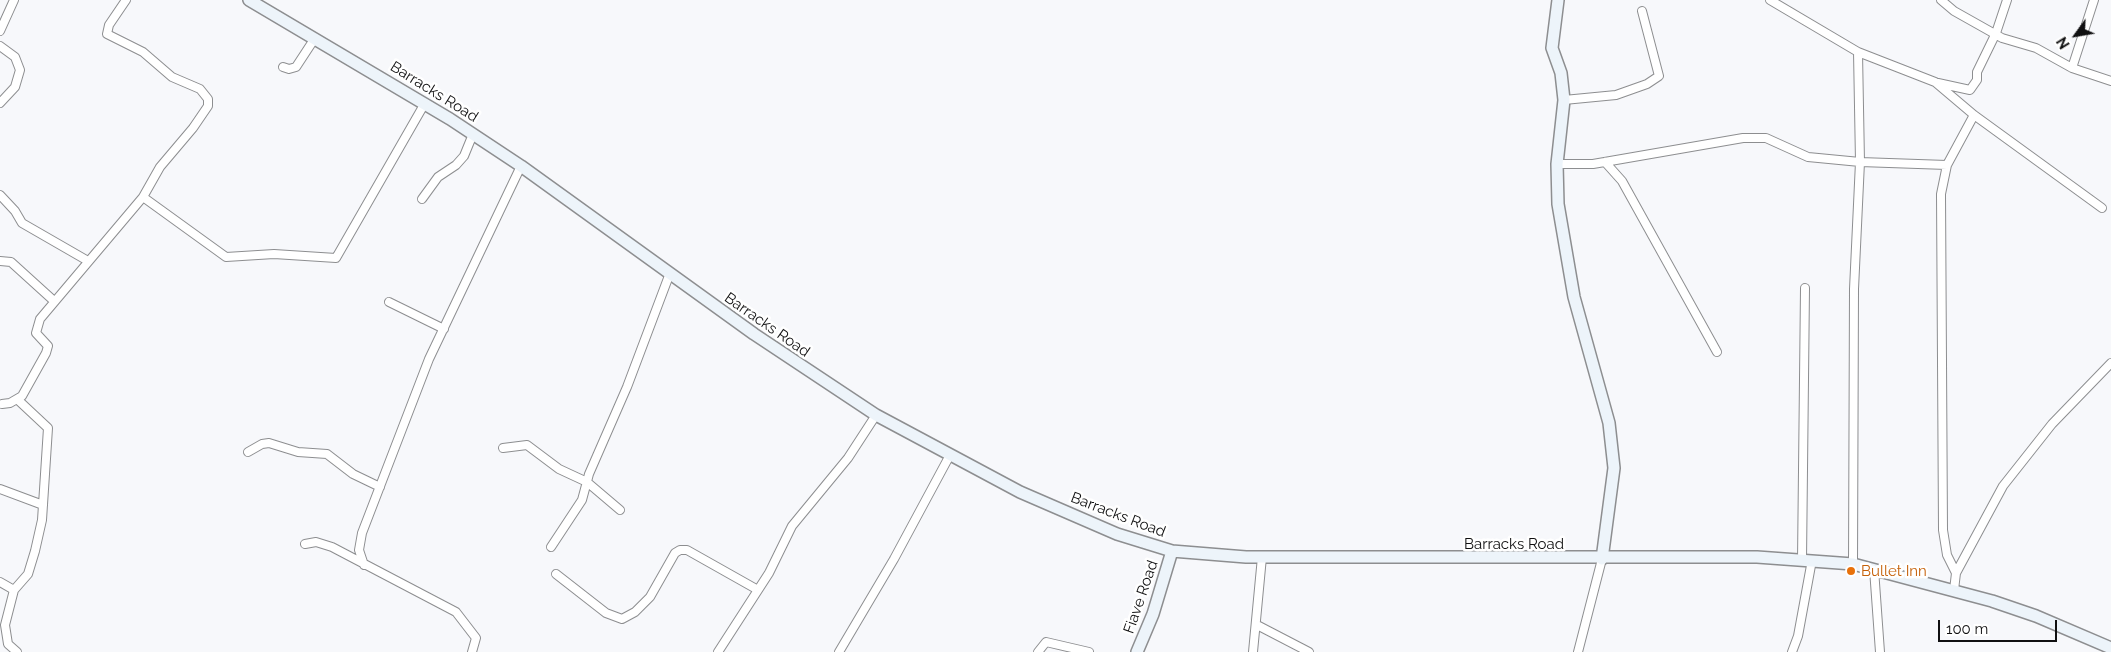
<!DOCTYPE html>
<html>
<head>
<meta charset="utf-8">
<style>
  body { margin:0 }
  #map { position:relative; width:2111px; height:652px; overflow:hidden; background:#f7f8fb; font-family:Raleway,sans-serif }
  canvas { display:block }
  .north { position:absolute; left:2051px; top:10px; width:50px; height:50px; -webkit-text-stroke:4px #fff; paint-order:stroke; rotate:238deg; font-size:14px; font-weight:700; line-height:20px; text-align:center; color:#101011 }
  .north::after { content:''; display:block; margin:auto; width:18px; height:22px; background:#101011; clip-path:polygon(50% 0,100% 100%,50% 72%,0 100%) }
  .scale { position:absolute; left:1938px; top:620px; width:119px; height:22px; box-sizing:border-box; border:2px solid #101011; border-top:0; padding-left:6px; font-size:15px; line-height:18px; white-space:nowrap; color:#101011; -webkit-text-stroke:4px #fff; paint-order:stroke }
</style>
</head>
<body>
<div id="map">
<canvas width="2111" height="652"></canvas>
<div class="north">N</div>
<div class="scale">100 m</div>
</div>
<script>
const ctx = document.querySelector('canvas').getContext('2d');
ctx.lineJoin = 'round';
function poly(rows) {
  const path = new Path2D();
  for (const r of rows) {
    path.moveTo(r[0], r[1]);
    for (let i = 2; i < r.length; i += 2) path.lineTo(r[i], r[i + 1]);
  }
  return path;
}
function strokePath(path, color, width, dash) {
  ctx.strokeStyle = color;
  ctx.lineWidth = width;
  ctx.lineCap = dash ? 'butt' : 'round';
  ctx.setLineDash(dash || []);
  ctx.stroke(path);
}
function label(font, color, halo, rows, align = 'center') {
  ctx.font = font + ' Raleway,sans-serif';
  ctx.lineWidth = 5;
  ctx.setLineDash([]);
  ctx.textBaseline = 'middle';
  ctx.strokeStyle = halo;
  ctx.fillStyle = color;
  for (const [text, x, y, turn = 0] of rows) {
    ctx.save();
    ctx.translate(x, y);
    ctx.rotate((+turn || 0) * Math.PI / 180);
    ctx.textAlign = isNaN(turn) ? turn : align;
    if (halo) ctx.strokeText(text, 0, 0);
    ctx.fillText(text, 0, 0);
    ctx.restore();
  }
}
const street = poly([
  [1770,0,1858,52,1935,82,1974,115,2102,208],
  [1941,0,1954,11,2002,38,2036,48,2072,68,2111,81],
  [0,31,14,0],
  [0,46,15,57,20,70,15,87,0,103],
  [283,67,289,69,296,67,315,38],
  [2072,68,2094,0],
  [1938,83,1970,90,1977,80,1977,72,1996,33,2007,0],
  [1564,100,1616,95,1647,84,1659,76,1642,11],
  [1605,162,1622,181,1717,352],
  [1557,164,1593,164,1743,138,1766,138,1808,157,1860,162,1947,165],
  [0,195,15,211,22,223,88,261],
  [143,197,226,257,274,254,336,258,425,103],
  [422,199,438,177,456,165,464,156,473,134],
  [0,261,11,262,54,301],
  [389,302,444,329],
  [2,404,10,403,22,396,46,353,48,346,36,333,40,319,143,197,160,167,193,128,208,106,208,99,200,89,172,77,143,52,107,34,109,25,126,0],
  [503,448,527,445,559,469,587,482,620,510],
  [248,452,262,444,269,443,298,452,327,454,353,474,380,487],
  [0,489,43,505],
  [305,544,316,542,332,547,456,612,476,638,472,652],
  [551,547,582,500,589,474,627,387,670,273],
  [1802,560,1805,288],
  [1853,564,1854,289,1860,162,1858,52],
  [364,565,359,550,362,533,429,359,521,166],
  [1874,569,1880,652],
  [1956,573,1947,555,1943,530,1941,194,1947,165,1974,115],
  [556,574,606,613,622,619,635,612,650,597,675,553,680,550,687,550,758,590],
  [0,582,14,590,5,625,8,644,17,652],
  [14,590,28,574,35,551,42,520,48,428,17,399],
  [1954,590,1956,573,2003,486,2052,424,2111,363],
  [1257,625,1309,652],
  [718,652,769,573,792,526,848,458,876,415],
  [839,652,894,559,950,455],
  [1038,652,1046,642,1089,652],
  [1253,652,1262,557],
  [1578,652,1602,559],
  [1792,652,1798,636,1812,560]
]);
const secondary = poly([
  [249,0,450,119,521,166,754,334,876,415,1020,492,1117,534,1172,551,1246,557,1757,557,1853,564,1992,601,2036,616,2111,648],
  [1558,0,1552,48,1561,73,1564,100,1557,164,1558,204,1574,297,1609,423,1614,468,1602,559],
  [1137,652,1153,614,1172,551]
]);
const markers = [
  [1851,571,5,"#e8710a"]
];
const streetNames = [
  ["Barracks Road",434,92,32],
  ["Barracks Road",767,325,35],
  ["Barracks Road",1118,515,21],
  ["Barracks Road",1514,544],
  ["Fiave Road",1141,597,-71]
];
const foodNames = [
  ["Bullet Inn",1861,571]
];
strokePath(street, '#8d8e90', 10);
strokePath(secondary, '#8d8e90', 14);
strokePath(street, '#fff', 8);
strokePath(secondary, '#edf4fa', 11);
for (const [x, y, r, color] of markers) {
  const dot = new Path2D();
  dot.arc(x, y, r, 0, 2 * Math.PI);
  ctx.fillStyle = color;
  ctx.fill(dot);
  strokePath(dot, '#fff', 2);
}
label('15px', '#101011', '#fff', streetNames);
label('15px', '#c56008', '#fff', foodNames, 'left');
</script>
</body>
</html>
